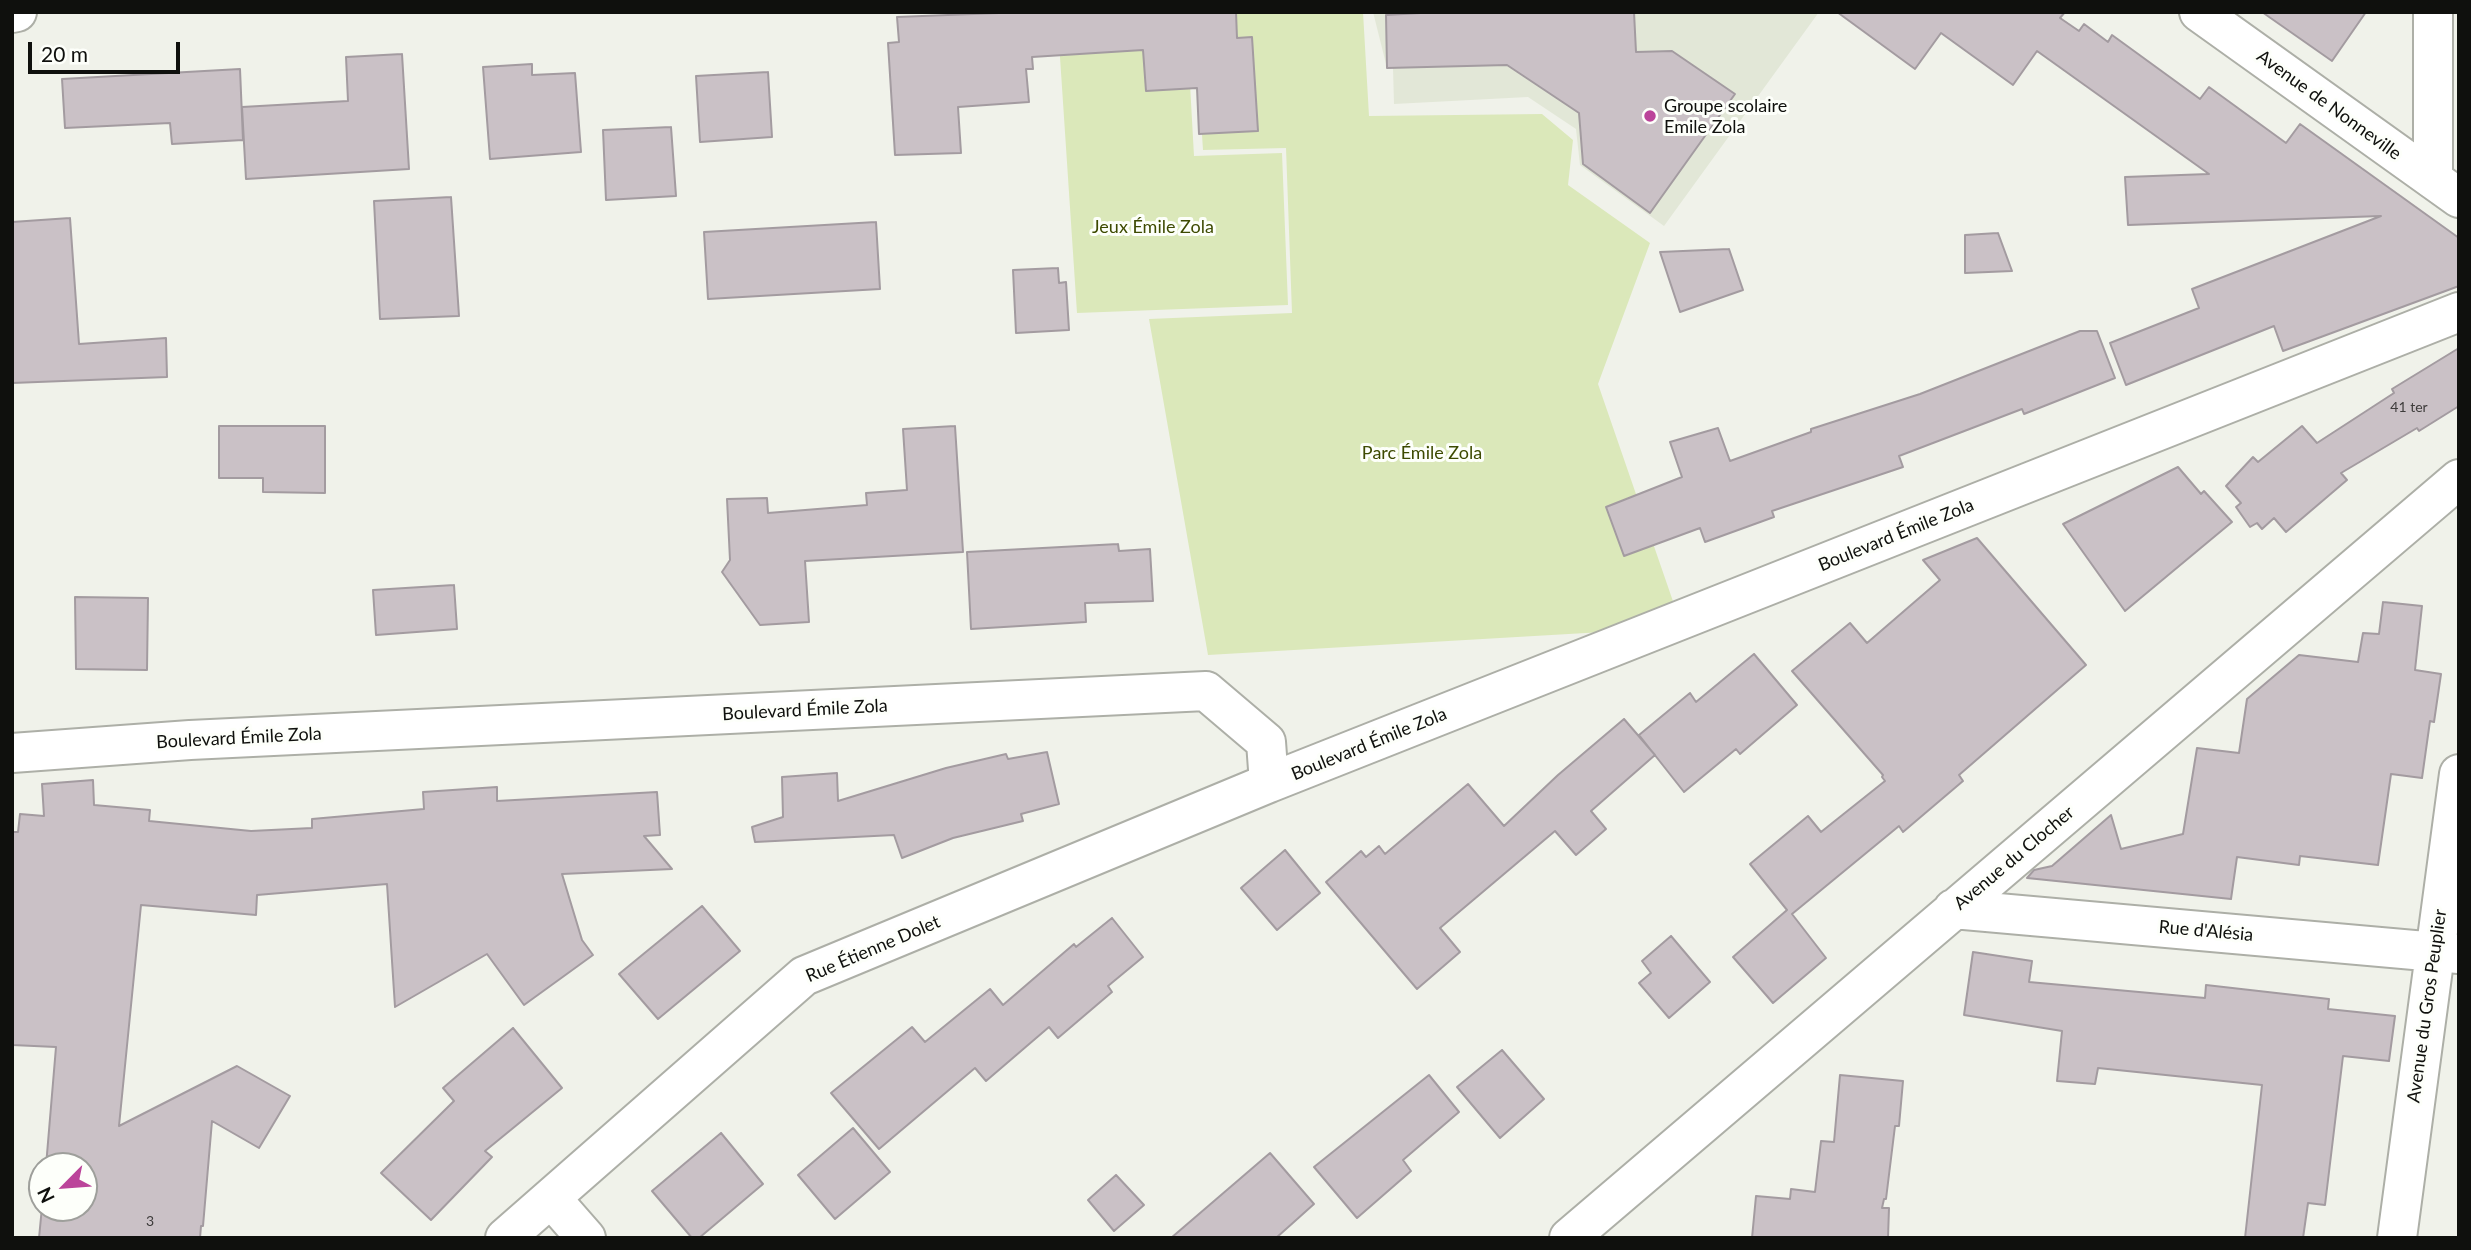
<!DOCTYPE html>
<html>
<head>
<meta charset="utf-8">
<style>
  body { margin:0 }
  #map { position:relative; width:2471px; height:1250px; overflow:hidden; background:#f0f2ea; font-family:Lato,sans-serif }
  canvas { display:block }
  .frame { position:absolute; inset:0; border:14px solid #0f100d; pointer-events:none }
  .north { position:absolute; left:28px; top:1152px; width:70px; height:70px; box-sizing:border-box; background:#fdfffa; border:2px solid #9e9f9b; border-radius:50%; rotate:245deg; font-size:19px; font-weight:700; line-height:28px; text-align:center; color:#0f100d }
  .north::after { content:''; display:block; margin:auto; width:24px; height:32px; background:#bb449a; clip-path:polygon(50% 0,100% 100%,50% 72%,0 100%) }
  .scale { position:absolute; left:28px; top:42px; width:152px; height:32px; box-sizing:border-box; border:4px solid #0f100d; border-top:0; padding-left:9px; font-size:21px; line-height:24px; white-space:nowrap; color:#0f100d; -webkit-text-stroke:5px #fdfffa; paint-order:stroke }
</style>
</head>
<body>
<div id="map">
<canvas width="2471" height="1250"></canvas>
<div class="frame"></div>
<div class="north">N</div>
<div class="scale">20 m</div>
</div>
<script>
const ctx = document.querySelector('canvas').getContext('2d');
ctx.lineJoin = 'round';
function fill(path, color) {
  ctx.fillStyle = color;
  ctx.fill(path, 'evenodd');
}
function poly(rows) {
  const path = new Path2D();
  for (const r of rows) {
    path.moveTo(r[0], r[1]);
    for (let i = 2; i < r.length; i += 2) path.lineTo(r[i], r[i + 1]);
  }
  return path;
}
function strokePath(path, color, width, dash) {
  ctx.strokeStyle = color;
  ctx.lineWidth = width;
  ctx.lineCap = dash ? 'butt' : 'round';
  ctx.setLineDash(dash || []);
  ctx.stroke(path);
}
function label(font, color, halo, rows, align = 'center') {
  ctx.font = font + ' Lato,sans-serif';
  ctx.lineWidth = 6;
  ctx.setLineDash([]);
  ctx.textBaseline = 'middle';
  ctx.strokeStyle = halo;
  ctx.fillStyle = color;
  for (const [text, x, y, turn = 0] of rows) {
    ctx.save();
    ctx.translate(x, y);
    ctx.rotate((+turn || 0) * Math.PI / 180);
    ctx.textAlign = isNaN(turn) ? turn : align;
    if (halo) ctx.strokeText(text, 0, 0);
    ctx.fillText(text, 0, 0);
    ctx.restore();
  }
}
const built = poly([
  [1373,12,1819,12,1664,226,1580,165,1576,129,1528,97,1394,104,1393,68,1387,68]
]);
const green = poly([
  [1057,12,1186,12,1194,156,1282,153,1288,305,1077,313],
  [1194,12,1363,12,1369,116,1542,114,1573,140,1568,185,1650,243,1598,384,1676,610,1603,632,1208,655,1149,319,1292,313,1286,148,1203,150]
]);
const building = poly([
  [1024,12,1236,12,1237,38,1252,37,1258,131,1199,134,1197,88,1146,91,1143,50,1032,57,1033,69,1026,69,1029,102,958,107,961,153,895,155,888,43,899,42,897,17,1024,12],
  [1438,12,1634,12,1636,52,1672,51,1735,94,1650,213,1583,164,1579,113,1507,65,1387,68,1386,15,1438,12],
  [1837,12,2065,12,2060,18,2079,31,2084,24,2108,42,2112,35,2200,99,2209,87,2286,143,2300,124,2459,238,2459,286,2283,351,2274,326,2126,385,2110,343,2199,308,2192,289,2381,216,2128,225,2125,177,2209,174,2037,51,2013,85,1941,33,1915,69,1837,12],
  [2262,12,2366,12,2332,61,2262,12],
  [402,54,409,169,246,179,242,107,348,101,346,57,402,54],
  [532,64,532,75,575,73,581,152,490,159,483,67,532,64],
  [240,69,243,140,172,144,170,123,65,128,62,79,240,69],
  [768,72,772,137,700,142,696,76,768,72],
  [671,127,676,196,606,200,603,130,671,127],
  [451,197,459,316,380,319,374,201,451,197],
  [70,218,79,344,166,338,167,377,12,383,12,222,70,218],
  [876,222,880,289,708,299,704,232,876,222],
  [1998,233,2012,271,1965,273,1965,235,1998,233],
  [1729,249,1743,290,1680,312,1660,252,1729,249],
  [1058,268,1059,283,1066,282,1069,330,1016,333,1013,270,1058,268],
  [2080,331,2097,331,2115,378,2024,414,2022,409,1899,456,1903,467,1772,511,1774,517,1705,542,1700,528,1624,556,1606,507,1682,477,1670,442,1718,428,1730,461,1811,432,1811,429,1920,394,2080,331],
  [2459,348,2459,406,2419,431,2417,428,2341,473,2347,480,2286,532,2274,518,2262,529,2257,523,2250,527,2236,507,2241,503,2226,486,2253,457,2258,462,2302,426,2317,443,2394,393,2392,389,2459,348],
  [219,426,325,426,325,493,263,492,263,478,219,478,219,426],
  [955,426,963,552,805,561,809,622,760,625,722,572,730,560,727,499,767,498,768,513,867,505,866,493,907,490,903,429,955,426],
  [2178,467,2201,494,2204,491,2232,522,2125,611,2063,524,2178,467],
  [1977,538,2086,665,1959,775,1963,781,1903,832,1899,826,1792,914,1826,958,1773,1003,1733,957,1787,910,1750,864,1808,816,1821,832,1885,781,1882,777,1883,775,1792,671,1850,623,1867,643,1940,580,1923,560,1977,538],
  [1118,544,1119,551,1150,549,1153,601,1085,603,1086,622,971,629,967,552,1118,544],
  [454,585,457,629,376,635,373,590,454,585],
  [75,597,148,598,147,670,76,669,75,597],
  [2383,602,2422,606,2415,670,2441,674,2434,722,2430,721,2422,778,2391,774,2378,865,2300,856,2299,865,2237,857,2231,899,2027,878,2034,870,2052,866,2111,815,2121,849,2183,834,2197,748,2239,753,2247,699,2299,655,2358,662,2363,633,2379,634,2383,602],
  [1754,654,1797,705,1740,754,1736,749,1684,792,1639,735,1690,693,1696,702,1754,654],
  [1624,719,1655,755,1591,811,1606,829,1576,855,1555,831,1440,928,1460,952,1417,989,1326,882,1361,851,1366,857,1379,846,1385,854,1468,784,1504,826,1558,775,1624,719],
  [1047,752,1059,804,1021,814,1023,821,953,838,902,858,894,835,755,842,752,827,783,817,782,777,837,773,838,801,946,768,1006,754,1008,759,1047,752],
  [93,780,94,805,150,810,149,821,251,831,312,828,312,819,424,809,423,792,497,787,497,801,657,792,660,835,644,836,672,869,562,874,582,940,593,955,524,1005,487,954,395,1007,387,884,257,895,256,915,141,905,119,1126,237,1066,290,1096,259,1148,212,1121,203,1226,201,1226,200,1238,39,1238,42,1207,84,1208,84,1166,46,1166,56,1047,12,1045,12,832,18,832,20,814,44,816,42,784,93,780],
  [1285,850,1320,893,1277,930,1241,888,1285,850],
  [702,906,740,951,658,1019,619,974,702,906],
  [1112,918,1143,957,1108,986,1112,992,1058,1038,1049,1027,986,1081,975,1068,879,1149,831,1093,912,1027,925,1042,990,989,1003,1005,1074,944,1076,947,1112,918],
  [1671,936,1710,982,1669,1018,1639,983,1651,973,1642,961,1671,936],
  [1973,952,2032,961,2029,982,2205,998,2206,985,2329,999,2328,1009,2395,1016,2389,1061,2343,1056,2325,1205,2308,1203,2303,1238,2245,1238,2262,1085,2098,1068,2095,1084,2057,1081,2062,1031,1964,1015,1973,952],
  [513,1028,562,1088,485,1151,492,1157,431,1220,381,1173,454,1101,443,1088,513,1028],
  [1502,1050,1544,1099,1500,1138,1457,1087,1502,1050],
  [1429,1075,1459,1112,1403,1160,1411,1171,1357,1218,1314,1167,1429,1075],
  [1840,1075,1903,1081,1899,1126,1895,1126,1886,1199,1884,1199,1882,1208,1889,1208,1888,1238,1752,1238,1756,1196,1790,1199,1791,1189,1815,1192,1821,1141,1834,1142,1840,1075],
  [853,1128,890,1172,835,1219,798,1175,853,1128],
  [721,1133,763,1184,699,1238,692,1238,652,1191,721,1133],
  [1270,1153,1314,1204,1276,1238,1171,1238,1270,1153],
  [1116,1175,1144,1205,1114,1231,1088,1200,1116,1175]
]);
const street = poly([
  [12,13,17,12],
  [2433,179,2433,12],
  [12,753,190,740,1206,691,1266,742,1269,783,2459,312],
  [1953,909,2459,954],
  [551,1198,586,1238],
  [505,1238,804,976,1269,783],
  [1569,1238,2459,479],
  [2397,1238,2459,774]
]);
const secondary = poly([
  [2199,12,2459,198]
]);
const markers = [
  [1650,116,7,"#bb449a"]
];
const numberNames = [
  ["41 ter",2409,407],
  ["3",150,1221]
];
const streetNames = [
  ["Avenue de Nonneville",2329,105,36],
  ["Boulevard Émile Zola",1896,535,-22],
  ["Boulevard Émile Zola",805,710,-3],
  ["Boulevard Émile Zola",239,738,-3],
  ["Boulevard Émile Zola",1369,744,-22],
  ["Avenue du Clocher",2014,858,-40],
  ["Rue d'Alésia",2206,931,5],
  ["Rue Étienne Dolet",873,949,-23],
  ["Avenue du Gros Peuplier",2427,1006,-82]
];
const poiNames = [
  ["Groupe scolaire",1664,106],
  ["Emile Zola",1664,127]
];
const parkNames = [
  ["Jeux Émile Zola",1153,227],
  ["Parc Émile Zola",1422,453]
];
fill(built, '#e2e7d7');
fill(green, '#dbe8ba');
fill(building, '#cac1c6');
strokePath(building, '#a39ba0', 2);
strokePath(street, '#adafa7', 42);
strokePath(secondary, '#adafa7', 42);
strokePath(street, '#fff', 38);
strokePath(secondary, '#fff', 38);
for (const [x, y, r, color] of markers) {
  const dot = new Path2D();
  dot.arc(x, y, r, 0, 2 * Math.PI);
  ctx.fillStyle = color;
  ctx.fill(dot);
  strokePath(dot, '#fdfffa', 2.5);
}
label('14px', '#3e3c3b', null, numberNames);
label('18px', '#0f100d', '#fdfffa', streetNames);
label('18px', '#0f100d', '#fdfffa', poiNames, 'left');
label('18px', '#3d4a01', '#fdfffa', parkNames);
</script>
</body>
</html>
